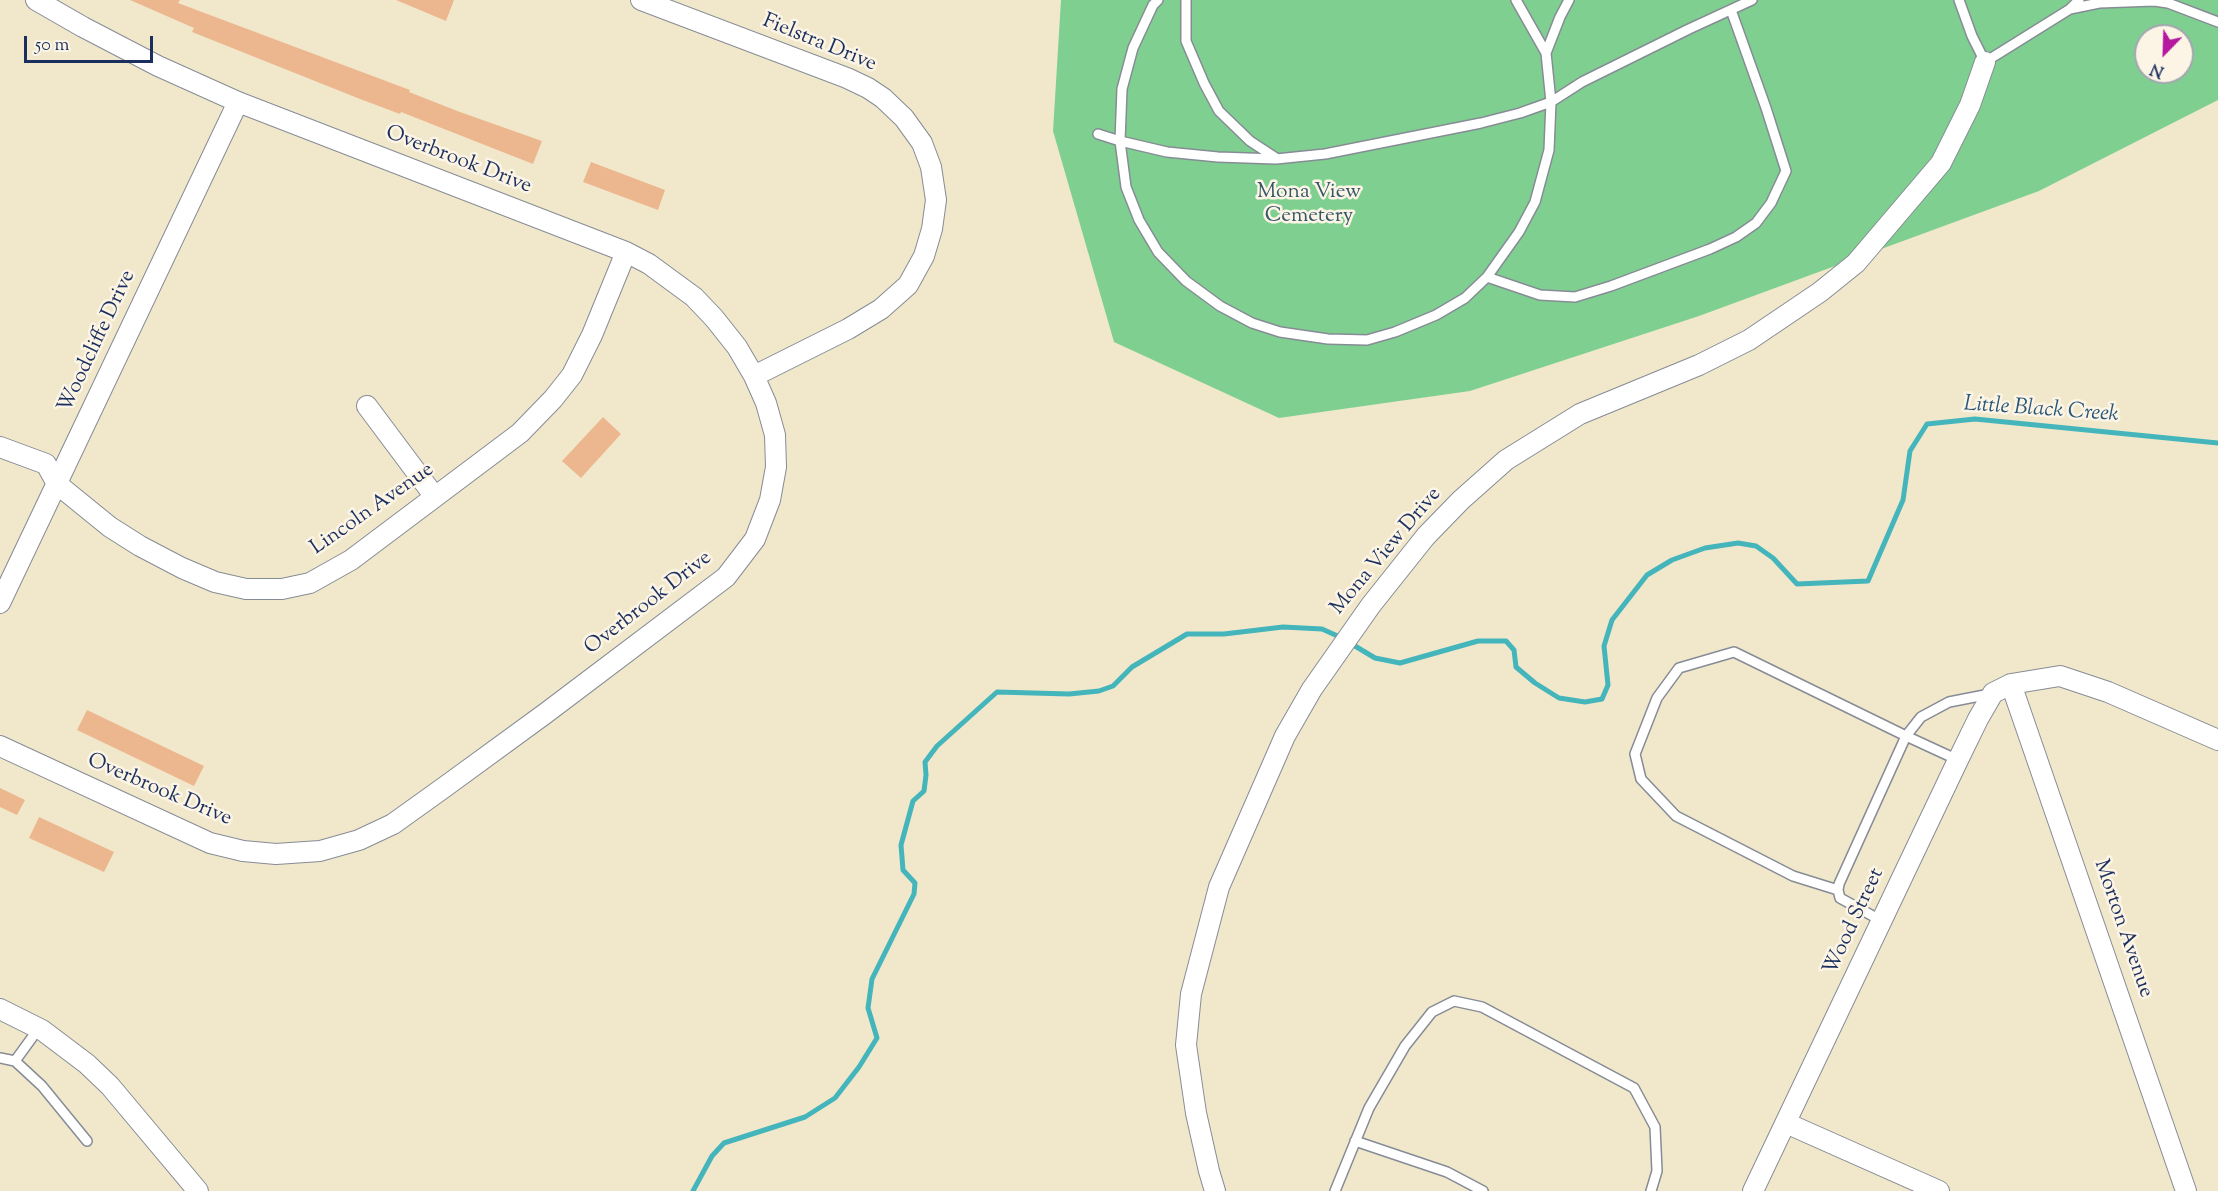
<!DOCTYPE html>
<html>
<head>
<meta charset="utf-8">
<style>
  body { margin:0 }
  #map { position:relative; width:2218px; height:1191px; overflow:hidden; background:#f1e8cc; font-family:"Sorts Mill Goudy",serif }
  canvas { display:block }
  .north { position:absolute; left:2134px; top:24px; width:60px; height:60px; box-sizing:border-box; background:#fcf5e5; border:2px solid #a2a6af; border-radius:50%; rotate:203deg; font-size:16px; font-weight:700; line-height:24px; text-align:center; color:#1b2f5e }
  .north::after { content:''; display:block; margin:auto; width:21px; height:27px; background:#b5179e; clip-path:polygon(50% 0,100% 100%,50% 72%,0 100%) }
  .scale { position:absolute; left:24px; top:36px; width:129px; height:27px; box-sizing:border-box; border:3px solid #1b2f5e; border-top:0; padding-left:8px; font-size:18px; line-height:21px; white-space:nowrap; color:#1b2f5e; -webkit-text-stroke:4px #fcf5e5; paint-order:stroke }
</style>
</head>
<body>
<div id="map">
<canvas width="2218" height="1191"></canvas>
<div class="north">N</div>
<div class="scale">50 m</div>
</div>
<script>
const ctx = document.querySelector('canvas').getContext('2d');
ctx.lineJoin = 'round';
function fill(path, color) {
  ctx.fillStyle = color;
  ctx.fill(path, 'evenodd');
}
function poly(rows) {
  const path = new Path2D();
  for (const r of rows) {
    path.moveTo(r[0], r[1]);
    for (let i = 2; i < r.length; i += 2) path.lineTo(r[i], r[i + 1]);
  }
  return path;
}
function strokePath(path, color, width, dash) {
  ctx.strokeStyle = color;
  ctx.lineWidth = width;
  ctx.lineCap = dash ? 'butt' : 'round';
  ctx.setLineDash(dash || []);
  ctx.stroke(path);
}
function label(font, color, halo, rows, align = 'center') {
  ctx.font = font + ' "Sorts Mill Goudy",serif';
  ctx.lineWidth = 5;
  ctx.setLineDash([]);
  ctx.textBaseline = 'middle';
  ctx.strokeStyle = halo;
  ctx.fillStyle = color;
  for (const [text, x, y, turn = 0] of rows) {
    ctx.save();
    ctx.translate(x, y);
    ctx.rotate((+turn || 0) * Math.PI / 180);
    ctx.textAlign = isNaN(turn) ? turn : align;
    if (halo) ctx.strokeText(text, 0, 0);
    ctx.fillText(text, 0, 0);
    ctx.restore();
  }
}
const green = poly([
  [1061,0,2218,0,2218,100,2039,191,1699,316,1470,391,1279,418,1114,342,1053,131],
  [2146,36,2182,36,2182,72,2146,72]
]);
const stream = poly([
  [1350,643,1375,658,1400,663,1478,641,1506,641,1514,650,1516,667,1535,683,1559,698,1585,702,1602,699,1608,685,1604,646,1612,620,1647,575,1672,560,1705,548,1738,543,1756,546,1773,558,1797,584,1868,581,1903,500,1910,451,1927,424,1975,419,2218,443],
  [693,1191,712,1156,724,1143,805,1117,835,1098,859,1067,877,1038,868,1008,872,979,914,894,915,883,903,870,901,845,913,801,924,791,926,775,925,762,937,746,997,692,1069,694,1099,691,1113,686,1132,667,1187,634,1224,634,1283,627,1322,629,1342,638]
]);
const building = poly([
  [130,0,180,0,178,3,410,90,409,92,460,112,542,141,533,164,401,112,400,114,360,99,192,32,194,28],
  [396,0,454,0,446,21],
  [591,162,665,190,658,210,583,182],
  [603,417,621,434,581,478,562,461],
  [87,710,204,766,194,786,77,730],
  [0,788,25,800,17,815,0,807],
  [39,817,114,852,104,872,29,838]
]);
const service = poly([
  [1186,0,1186,41,1204,83,1219,111,1250,141,1276,158],
  [1516,0,1546,53],
  [1569,0,1560,17,1546,53,1551,102,1549,150,1535,202,1519,232,1487,277,1465,298,1436,315,1395,332,1367,340,1328,339,1280,332,1252,323,1220,306,1186,281,1158,252,1139,220,1126,187,1120,141,1167,152,1218,157,1276,159,1325,154,1481,123,1520,113,1551,102,1582,82,1689,29,1752,0],
  [1959,0,1972,36,1985,62,2070,9,2079,0],
  [2070,9,2099,3,2154,1,2168,3,2218,22],
  [1098,134,1120,141,1122,89,1133,48,1153,5,1158,0],
  [1487,277,1540,295,1575,297,1611,286,1710,249,1736,237,1756,223,1771,203,1786,171,1766,108,1731,10],
  [1838,890,1793,876,1676,816,1641,779,1635,754,1657,698,1679,668,1734,652,1906,736,1921,717,1949,702,1990,694],
  [1882,921,1840,898,1838,890,1839,884,1906,736,1958,760],
  [0,1058,15,1061,39,1028],
  [15,1061,42,1086,87,1141],
  [1355,1141,1447,1172,1483,1191],
  [1335,1191,1369,1108,1405,1046,1432,1012,1454,1001,1482,1007,1634,1088,1655,1127,1657,1171,1651,1191]
]);
const minor = poly([
  [641,0,847,78,868,88,883,98,904,118,922,143,931,167,936,200,932,229,924,256,908,285,881,309,848,329,754,376],
  [367,406,435,497],
  [0,447,46,464,57,484,110,527,140,546,182,568,215,582,246,589,282,589,310,583,351,560,520,433,553,399,572,375,592,335,626,252],
  [0,603,238,102],
  [2011,684,2186,1191],
  [0,746,210,843,243,851,276,854,320,851,359,840,393,824,446,786,546,713,726,577,755,539,770,500,776,467,775,435,766,403,754,376,737,347,714,318,694,297,649,264,626,252,238,102,158,66,83,27,36,0],
  [0,1009,42,1030,87,1064,110,1086,198,1191],
  [1786,1123,1939,1191],
  [1215,1191,1209,1171,1196,1113,1186,1045,1191,994,1219,887,1285,736,1312,689,1371,605,1426,536,1461,500,1506,460,1580,414,1699,365,1749,340,1820,292,1856,263,1941,163,1970,105,1985,62],
  [1753,1191,1958,760,1978,719,1993,693,2011,684,2060,676,2108,692,2218,740]
]);
const streetNames = [
  ["Fielstra Drive",819,44,22],
  ["Overbrook Drive",458,161,21],
  ["Woodcliffe Drive",98,342,-65],
  ["Lincoln Avenue",373,510,-35],
  ["Mona View Drive",1387,552,-50],
  ["Overbrook Drive",649,604,-38],
  ["Overbrook Drive",159,791,23],
  ["Wood Street",1855,922,-65],
  ["Morton Avenue",2122,929,71]
];
const parkNames = [
  ["Mona View",1309,193],
  ["Cemetery",1309,217]
];
const waterNames = [
  ["Little Black Creek",2041,411,4]
];
fill(green, '#7fd090');
strokePath(stream, '#45b5bc', 5);
fill(building, '#ecb78e');
strokePath(service, '#868c95', 12);
strokePath(minor, '#868c95', 22);
strokePath(service, '#fff', 9);
strokePath(minor, '#fff', 20);
label('21px', '#1b2f5e', '#fcf5e5', streetNames);
label('21px', '#34576a', '#fcf5e5', parkNames);
label('italic 22px', '#28577a', '#fcf5e5', waterNames);
</script>
</body>
</html>
